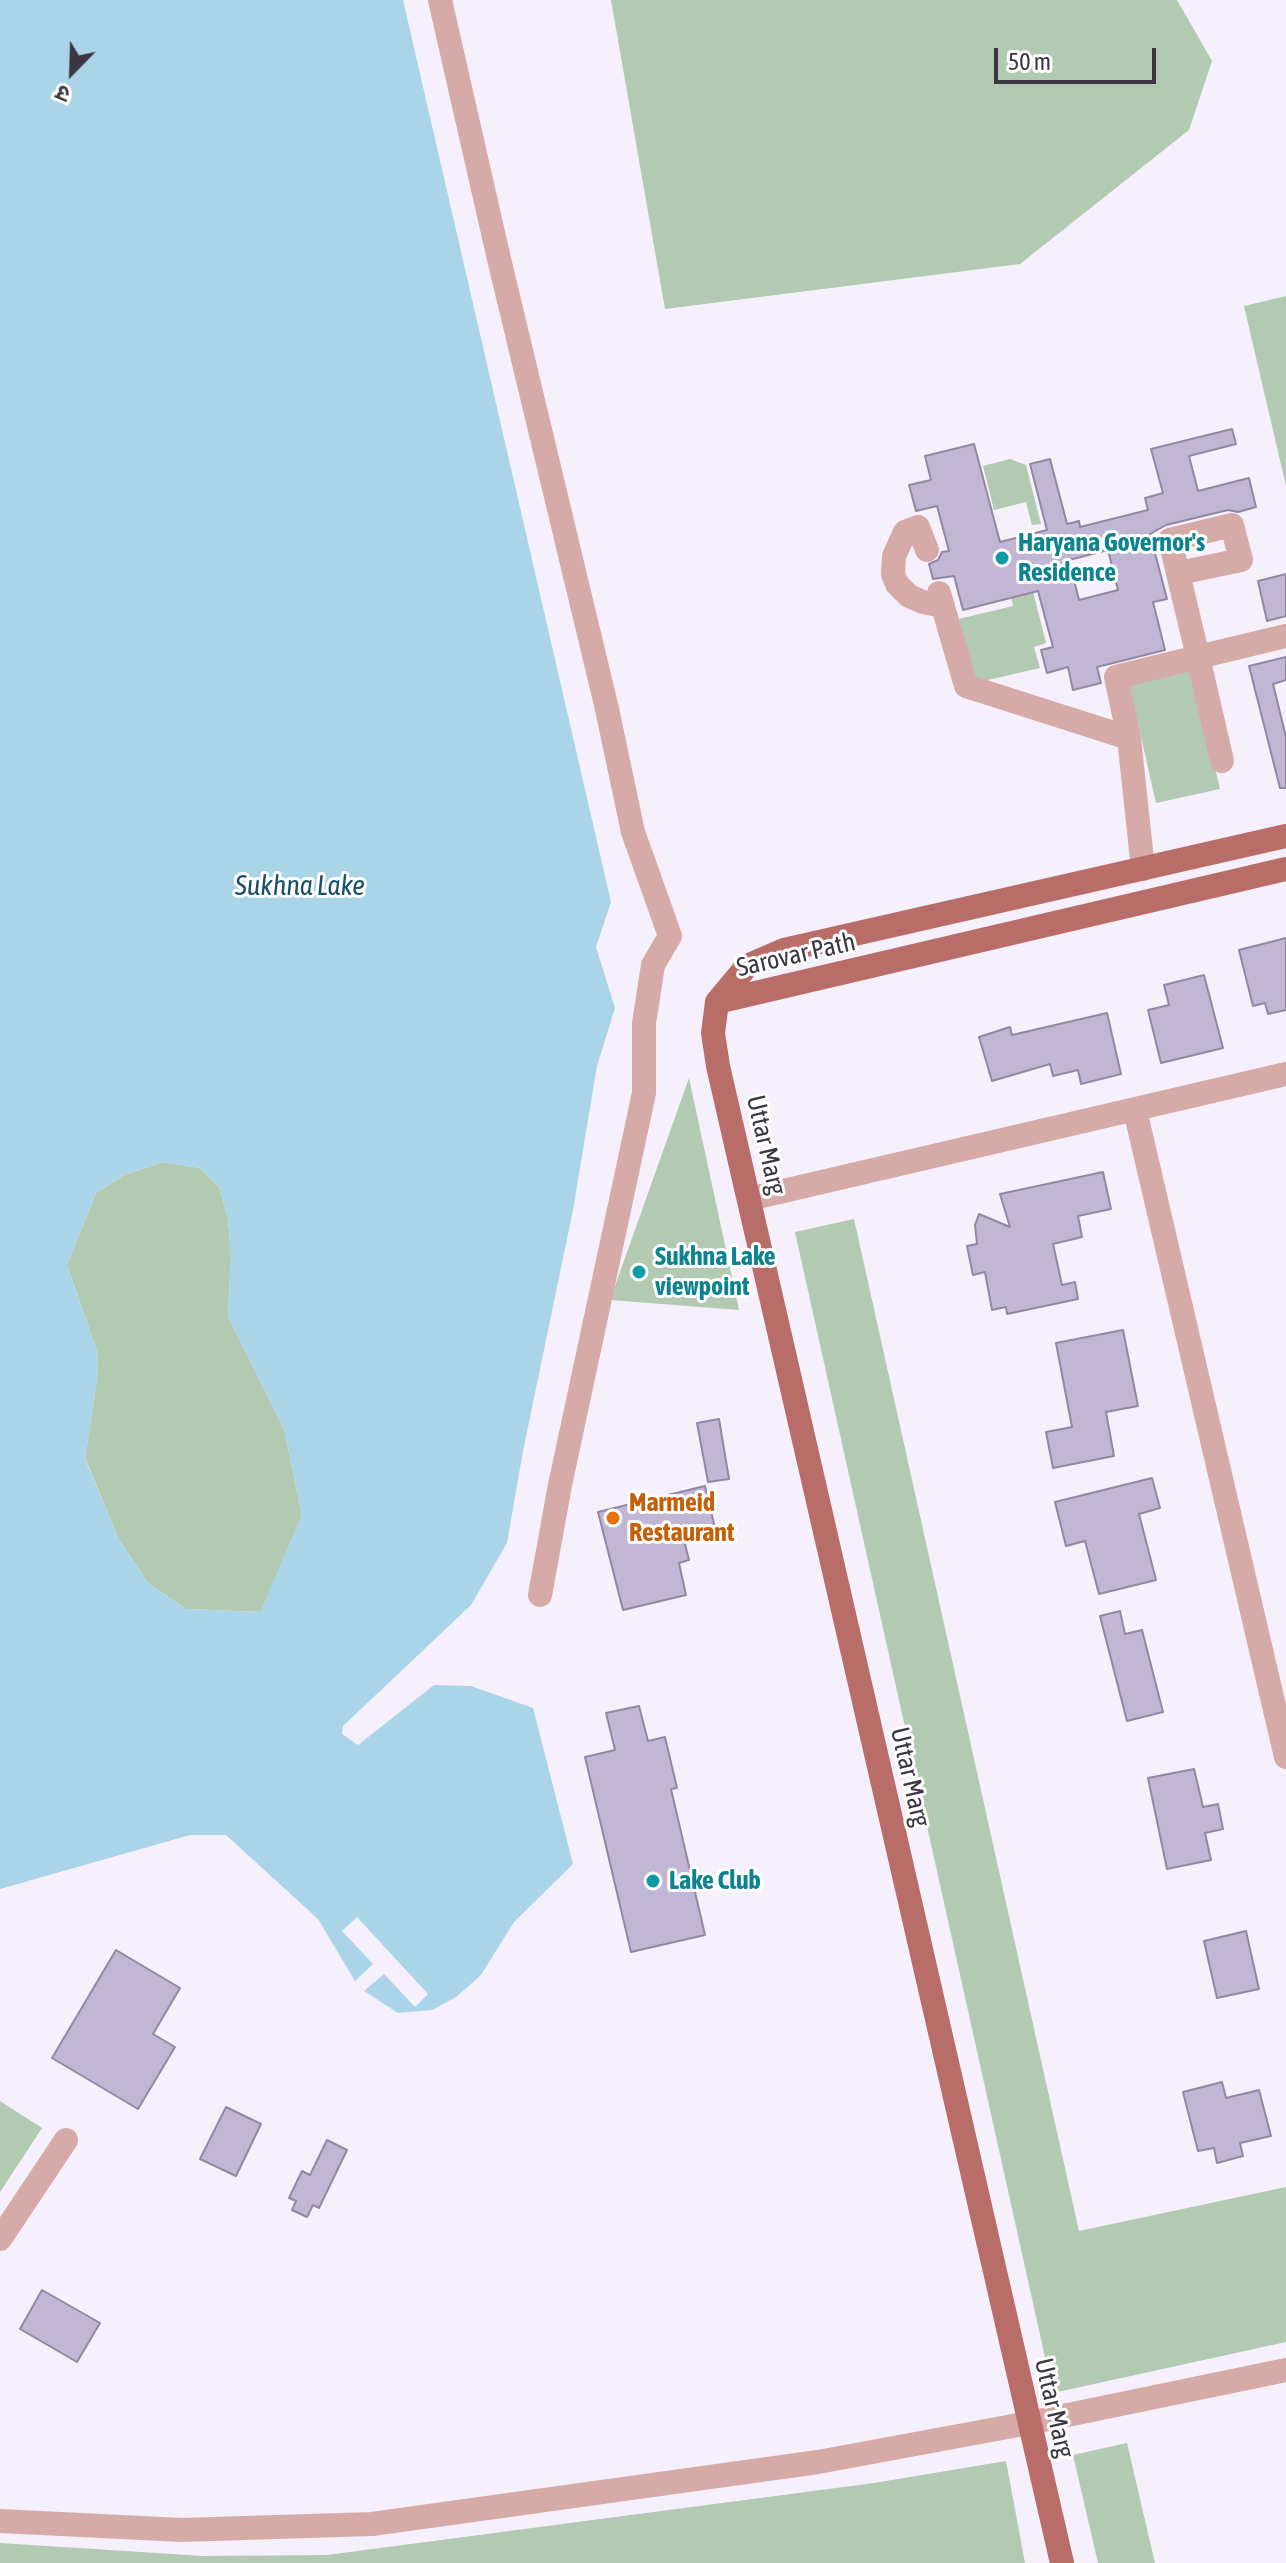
<!DOCTYPE html>
<html>
<head>
<meta charset="utf-8">
<style>
  body { margin:0 }
  #map { position:relative; width:1286px; height:2563px; overflow:hidden; background:#f5f0fc; font-family:"Asap Condensed","Noto Sans Devanagari",sans-serif }
  canvas { display:block }
  .north { position:absolute; left:32px; top:32px; width:80px; height:80px; -webkit-text-stroke:6px #fff; paint-order:stroke; rotate:203deg; font-size:22px; font-weight:700; line-height:32px; text-align:center; color:#3b3642 }
  .north::after { content:''; display:block; margin:auto; width:28px; height:36px; background:#3b3642; clip-path:polygon(50% 0,100% 100%,50% 72%,0 100%) }
  .scale { position:absolute; left:994px; top:48px; width:162px; height:36px; box-sizing:border-box; border:4px solid #3b3642; border-top:0; padding-left:10px; font-size:24px; line-height:28px; white-space:nowrap; color:#3b3642; -webkit-text-stroke:6px #fff; paint-order:stroke }
</style>
</head>
<body>
<div id="map">
<canvas width="1286" height="2563"></canvas>
<div class="north">उ</div>
<div class="scale">50 m</div>
</div>
<script>
const ctx = document.querySelector('canvas').getContext('2d');
ctx.lineJoin = 'round';
function fill(path, color) {
  ctx.fillStyle = color;
  ctx.fill(path, 'evenodd');
}
function poly(rows) {
  const path = new Path2D();
  for (const r of rows) {
    path.moveTo(r[0], r[1]);
    for (let i = 2; i < r.length; i += 2) path.lineTo(r[i], r[i + 1]);
  }
  return path;
}
function strokePath(path, color, width, dash) {
  ctx.strokeStyle = color;
  ctx.lineWidth = width;
  ctx.lineCap = dash ? 'butt' : 'round';
  ctx.setLineDash(dash || []);
  ctx.stroke(path);
}
function label(font, color, halo, rows, align = 'center') {
  ctx.font = font + ' "Asap Condensed",sans-serif';
  ctx.lineWidth = 6;
  ctx.setLineDash([]);
  ctx.textBaseline = 'middle';
  ctx.strokeStyle = halo;
  ctx.fillStyle = color;
  for (const [text, x, y, turn = 0] of rows) {
    ctx.save();
    ctx.translate(x, y);
    ctx.rotate((+turn || 0) * Math.PI / 180);
    ctx.textAlign = isNaN(turn) ? turn : align;
    if (halo) ctx.strokeText(text, 0, 0);
    ctx.fillText(text, 0, 0);
    ctx.restore();
  }
}
const green = poly([
  [611,0,1177,0,1212,61,1189,130,1020,264,665,309],
  [1286,296,1286,486,1244,306],
  [1010,459,1026,465,1041,524,1032,525,1026,502,994,510,983,466],
  [1029,576,1046,643,1034,647,1040,668,975,683,959,619,1013,606,1008,582],
  [1192,670,1220,789,1156,803,1129,684],
  [689,1078,739,1310,610,1300],
  [163,1162,200,1168,219,1187,228,1218,231,1258,228,1316,284,1429,302,1515,261,1612,186,1609,149,1584,119,1540,85,1458,98,1373,97,1351,67,1265,96,1193,124,1175],
  [854,1219,1079,2231,1286,2187,1286,2342,1053,2393,795,1232],
  [0,2101,42,2128,0,2192],
  [1127,2443,1155,2563,1098,2563,1073,2455],
  [1006,2461,1025,2563,0,2563,0,2543,203,2556,327,2555,874,2483]
]);
const water = poly([
  [0,0,403,0,611,902,596,947,615,1008,597,1066,573,1210,523,1451,507,1543,471,1605,343,1726,342,1734,358,1745,434,1685,471,1686,533,1708,573,1864,514,1922,481,1975,456,1997,432,2010,398,2013,364,1991,355,1981,318,1919,226,1835,190,1835,0,1889],
  [163,1162,200,1168,219,1187,228,1218,231,1258,228,1316,284,1429,302,1515,260,1612,186,1609,149,1584,119,1540,85,1459,98,1373,97,1351,67,1265,96,1193,124,1175]
]);
const pier = poly([
  [357,1917,428,1994,415,2007,384,1974,364,1991,355,1981,373,1964,342,1931]
]);
const building = poly([
  [1232,429,1236,444,1189,456,1198,491,1249,478,1256,507,1238,512,1228,510,1166,525,1150,534,1167,599,1153,602,1165,650,1097,667,1101,683,1073,690,1068,667,1047,673,1041,650,1053,647,1038,591,963,610,954,576,933,579,929,564,938,560,942,552,949,551,937,506,916,511,909,485,931,480,925,456,974,444,1000,542,1047,530,1030,464,1050,459,1067,524,1079,521,1080,527,1148,510,1145,498,1163,493,1151,449,1232,429],
  [1108,550,1118,590,1079,600,1069,560,1108,550],
  [1286,574,1286,616,1267,621,1258,581,1286,574],
  [1286,657,1286,680,1273,684,1286,737,1286,788,1280,788,1249,666,1286,657],
  [1286,938,1286,1010,1268,1014,1265,1003,1253,1006,1239,950,1286,938],
  [1204,975,1223,1048,1161,1063,1148,1010,1169,1005,1164,985,1204,975],
  [1107,1013,1121,1074,1081,1084,1078,1070,1053,1076,1050,1064,992,1081,979,1037,1010,1027,1012,1035,1107,1013],
  [1103,1172,1111,1209,1078,1216,1082,1237,1053,1244,1062,1285,1075,1282,1078,1299,1007,1314,1006,1307,992,1310,985,1272,973,1275,967,1246,977,1244,975,1225,979,1214,1010,1227,1000,1194,1103,1172],
  [1123,1330,1138,1406,1106,1412,1114,1456,1053,1468,1046,1432,1072,1427,1056,1343,1123,1330],
  [719,1419,729,1479,708,1482,697,1423,719,1419],
  [1152,1478,1160,1508,1139,1514,1156,1580,1099,1594,1085,1541,1066,1546,1055,1502,1152,1478],
  [705,1486,716,1532,684,1540,689,1560,679,1563,686,1595,623,1610,598,1512,705,1486],
  [1120,1611,1125,1634,1142,1630,1163,1712,1127,1721,1100,1616,1120,1611],
  [639,1706,648,1741,665,1737,677,1788,671,1789,705,1935,631,1952,585,1757,615,1750,606,1713,639,1706],
  [1194,1769,1203,1807,1218,1804,1223,1829,1205,1833,1211,1860,1167,1869,1148,1778,1194,1769],
  [1246,1931,1259,1989,1217,1998,1204,1941,1246,1931],
  [116,1950,180,1988,153,2034,175,2047,138,2109,52,2058,116,1950],
  [1222,2082,1226,2098,1259,2090,1271,2136,1240,2143,1243,2156,1217,2163,1214,2148,1198,2151,1183,2092,1222,2082],
  [226,2107,261,2124,236,2176,200,2159,226,2107],
  [327,2140,347,2150,319,2208,313,2205,307,2217,292,2210,296,2201,289,2198,302,2171,310,2175,327,2140],
  [42,2290,100,2323,77,2362,20,2329,42,2290]
]);
const minor = poly([
  [440,0,499,259,607,709,633,832,670,936,653,965,644,1023,644,1093,560,1485,540,1595],
  [927,550,918,527,905,532,894,556,893,574,897,584,909,596,923,602,943,606],
  [939,593,966,686,1129,738],
  [1222,761,1198,657,1286,636],
  [1143,869,1129,738,1116,677,1198,657,1170,540,1232,525,1241,560,1179,573],
  [1135,1110,1286,1757],
  [749,1199,1286,1074],
  [0,2239,66,2140],
  [0,2521,182,2530,372,2524,818,2462,1029,2423,1286,2370]
]);
const major = poly([
  [717,1002,713,1033,718,1066,1062,2563],
  [717,1002,747,966,784,950,1286,836],
  [717,1002,1286,869]
]);
const markers = [
  [1002,558,8,"#0f9aa8"],
  [639,1272,8,"#0f9aa8"],
  [613,1518,8,"#e8710a"],
  [653,1881,8,"#0f9aa8"]
];
const cultureNames = [
  ["Haryana Governor's",1018,543],
  ["Residence",1018,573],
  ["Sukhna Lake",655,1257],
  ["viewpoint",655,1287],
  ["Lake Club",669,1881]
];
const streetNames = [
  ["Sarovar Path",796,955,-13],
  ["Uttar Marg",766,1145,77],
  ["Uttar Marg",910,1777,77],
  ["Uttar Marg",1054,2408,77]
];
const foodNames = [
  ["Marmeid",629,1503],
  ["Restaurant",629,1533]
];
const waterNames = [
  ["Sukhna Lake",300,886]
];
fill(green, '#b1cab1');
fill(water, '#aad5e8');
fill(pier, '#f5f0fc');
fill(building, '#c1b6d3');
strokePath(building, '#9388a3', 2);
strokePath(minor, '#d6aba7', 24);
strokePath(major, '#b86d68', 24);
for (const [x, y, r, color] of markers) {
  const dot = new Path2D();
  dot.arc(x, y, r, 0, 2 * Math.PI);
  ctx.fillStyle = color;
  ctx.fill(dot);
  strokePath(dot, '#fff', 3);
}
label('bold 26px', '#0d838f', '#fff', cultureNames, 'left');
label('26px', '#3b3642', '#fff', streetNames);
label('bold 26px', '#c56008', '#fff', foodNames, 'left');
label('italic 28px', '#1a5065', '#fff', waterNames);
</script>
</body>
</html>
